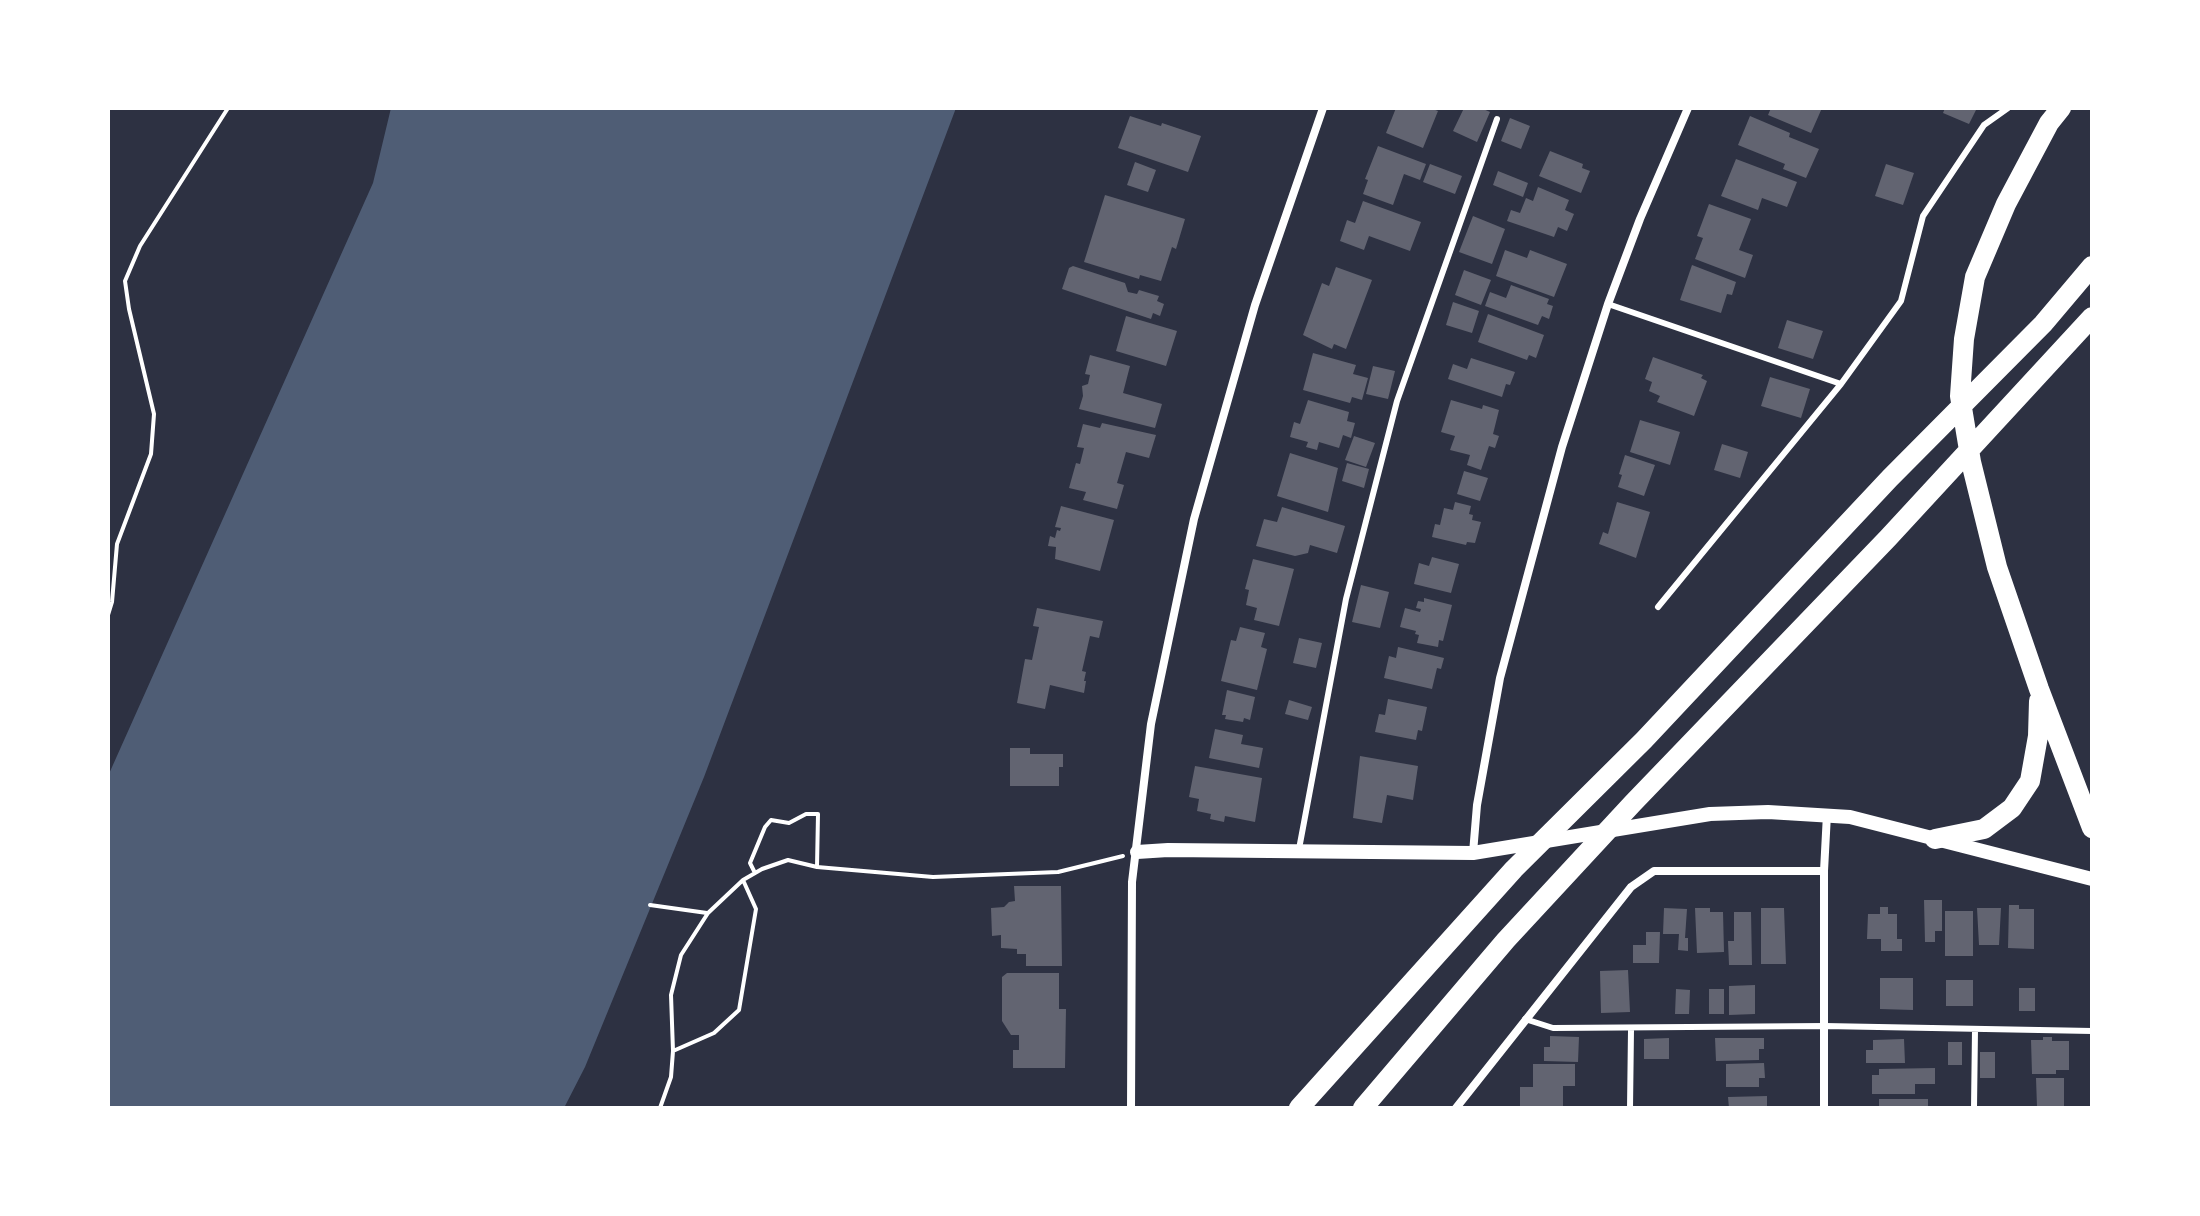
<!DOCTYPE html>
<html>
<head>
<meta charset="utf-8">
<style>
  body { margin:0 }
  #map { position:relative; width:2200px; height:1216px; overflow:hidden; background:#2d3142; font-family:Raleway,sans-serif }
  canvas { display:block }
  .frame { position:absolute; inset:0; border:110px solid #fff; pointer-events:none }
</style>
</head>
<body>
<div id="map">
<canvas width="2200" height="1216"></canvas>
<div class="frame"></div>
</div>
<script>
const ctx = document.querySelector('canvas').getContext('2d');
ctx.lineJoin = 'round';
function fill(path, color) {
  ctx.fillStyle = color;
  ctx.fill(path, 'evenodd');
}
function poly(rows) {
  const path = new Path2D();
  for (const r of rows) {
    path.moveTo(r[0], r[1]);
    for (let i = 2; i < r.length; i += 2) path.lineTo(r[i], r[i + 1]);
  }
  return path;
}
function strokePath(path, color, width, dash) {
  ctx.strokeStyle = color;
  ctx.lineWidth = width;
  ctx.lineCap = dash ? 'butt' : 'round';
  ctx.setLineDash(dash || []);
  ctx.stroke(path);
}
const water = poly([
  [391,108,956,108,704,777,585,1067,564,1108,108,1108,108,776,373,183]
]);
const building = poly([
  [1396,108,1430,108,1438,111,1423,148,1386,133],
  [1464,108,1481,108,1490,112,1477,142,1453,131],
  [1771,108,1822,108,1811,133,1768,115],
  [1945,108,1977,108,1969,124,1943,113],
  [1130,116,1161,126,1162,123,1201,136,1188,172,1118,148],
  [1750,116,1790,133,1789,137,1819,149,1806,178,1783,169,1785,164,1738,145],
  [1510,118,1530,126,1521,149,1501,141],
  [1378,146,1426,164,1420,180,1404,174,1393,205,1363,194,1368,180,1365,179],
  [1550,151,1583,164,1582,168,1590,171,1581,193,1539,176],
  [1736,159,1797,182,1787,207,1762,198,1758,210,1721,196],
  [1135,162,1156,170,1148,192,1127,185],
  [1430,164,1462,176,1455,194,1423,182],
  [1886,164,1914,173,1903,205,1875,196],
  [1498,171,1528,183,1523,197,1493,185],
  [1538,187,1569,200,1565,210,1574,214,1567,231,1558,227,1554,237,1507,221,1511,210,1520,213,1526,198,1533,201],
  [1105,195,1185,219,1176,249,1172,247,1161,281,1140,275,1139,279,1084,262],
  [1363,201,1421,222,1410,251,1369,236,1364,250,1340,241,1347,220,1355,223],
  [1709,204,1751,219,1739,250,1753,255,1745,278,1695,259,1703,238,1697,236],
  [1473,216,1505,229,1492,264,1459,252],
  [1505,250,1527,258,1530,250,1567,264,1554,297,1496,276],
  [1692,265,1736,282,1732,295,1727,294,1721,313,1680,300],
  [1073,266,1125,283,1128,292,1137,294,1139,290,1159,296,1157,301,1164,304,1160,316,1153,313,1151,319,1062,289,1069,268],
  [1336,267,1372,280,1346,349,1334,344,1332,349,1303,335,1322,283,1329,286],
  [1464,270,1491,280,1481,305,1455,295],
  [1511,285,1549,299,1547,304,1553,306,1549,319,1542,316,1538,325,1485,306,1490,292,1506,298],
  [1453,302,1479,311,1472,333,1446,325],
  [1488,314,1544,335,1536,358,1529,355,1527,360,1478,342],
  [1126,316,1177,331,1166,366,1116,351],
  [1787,320,1823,331,1813,359,1778,348],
  [1313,353,1356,365,1353,374,1368,378,1362,400,1352,397,1350,403,1303,390],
  [1090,355,1130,366,1123,393,1162,404,1155,428,1079,409,1083,396,1082,386,1088,384,1090,375,1085,374],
  [1653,357,1703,375,1701,378,1707,381,1694,416,1657,402,1660,396,1649,391,1652,382,1645,379],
  [1471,358,1515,372,1510,385,1506,384,1502,397,1448,379,1453,364,1467,369],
  [1373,366,1395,371,1388,399,1366,394],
  [1770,377,1810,389,1801,418,1761,406],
  [1308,400,1349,412,1347,421,1355,423,1351,438,1343,435,1339,448,1319,442,1317,450,1306,447,1308,442,1290,437,1294,422,1300,424],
  [1451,400,1482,409,1483,405,1499,410,1493,434,1499,436,1495,448,1489,446,1481,470,1467,465,1470,455,1450,450,1455,436,1441,432],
  [1640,420,1680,432,1670,465,1630,452],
  [1102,423,1156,435,1149,458,1126,452,1117,483,1124,485,1117,509,1083,500,1086,492,1069,488,1076,463,1080,464,1084,448,1077,447,1083,424,1100,428],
  [1354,436,1375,443,1366,467,1345,460],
  [1722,444,1748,452,1740,478,1714,470],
  [1290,453,1338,468,1328,512,1277,496],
  [1625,455,1655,465,1644,496,1618,487,1622,475,1619,474],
  [1347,463,1369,469,1364,488,1342,481],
  [1464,471,1488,478,1480,501,1457,494],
  [1455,502,1471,506,1469,514,1473,515,1472,520,1481,522,1475,543,1467,542,1466,545,1432,537,1435,524,1440,525,1444,508,1453,510],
  [1617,502,1650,512,1636,558,1599,544,1603,532,1608,534],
  [1061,506,1114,520,1100,571,1055,559,1056,547,1048,546,1050,536,1055,538,1057,530,1060,531,1061,528,1055,527],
  [1282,507,1345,526,1337,553,1310,545,1308,553,1295,556,1256,546,1264,519,1277,522],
  [1432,557,1459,564,1451,593,1414,584,1419,563,1429,566],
  [1253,559,1294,569,1279,626,1254,620,1257,608,1246,605,1249,590,1245,589],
  [1361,585,1389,592,1380,628,1352,622],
  [1424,598,1452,605,1443,641,1439,640,1438,647,1417,643,1419,635,1415,634,1416,631,1400,627,1405,608,1420,612,1421,609,1416,608,1418,601,1424,602],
  [1037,608,1103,621,1099,638,1090,636,1082,671,1086,672,1084,681,1086,681,1084,693,1050,685,1045,709,1017,703,1025,659,1032,660,1039,627,1033,626],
  [1240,627,1265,633,1261,647,1267,649,1257,690,1221,681,1231,640,1236,641],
  [1299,638,1322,643,1316,668,1293,663],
  [1398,647,1444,658,1441,669,1437,668,1432,689,1384,678,1389,656,1396,658],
  [1227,690,1255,697,1250,720,1244,718,1243,722,1225,719,1226,715,1222,715],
  [1388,699,1427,707,1422,731,1418,730,1416,740,1375,732,1379,714,1385,715],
  [1289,700,1312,707,1308,720,1285,714],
  [1215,729,1243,735,1241,744,1263,748,1259,768,1209,758],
  [1010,748,1030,748,1030,754,1063,754,1063,767,1059,767,1059,786,1010,786],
  [1360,756,1418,766,1413,800,1387,795,1382,823,1353,818],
  [1195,766,1262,778,1255,822,1225,816,1224,822,1210,819,1211,814,1197,811,1199,799,1189,797],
  [1014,886,1061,886,1062,966,1026,966,1026,954,1017,954,1017,949,1001,948,1001,935,992,936,991,908,1004,907,1009,902,1015,901],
  [1924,900,1942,900,1942,931,1935,931,1935,942,1925,942],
  [2009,905,2019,905,2019,909,2034,909,2034,949,2008,948],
  [1880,907,1888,907,1888,914,1897,914,1897,939,1902,939,1902,951,1881,951,1881,939,1867,939,1868,914,1880,914],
  [1664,908,1687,909,1685,938,1688,938,1688,951,1678,950,1679,934,1663,934],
  [1695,908,1710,908,1710,912,1723,912,1724,952,1697,953],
  [1761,908,1784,908,1786,964,1761,964],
  [1977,908,2001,908,1999,945,1979,945],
  [1945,911,1973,911,1973,956,1945,956],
  [1734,912,1751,912,1752,965,1729,965,1728,941,1734,941],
  [1646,932,1660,932,1659,963,1633,963,1633,945,1646,945],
  [1628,970,1630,1012,1601,1013,1600,971],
  [1007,973,1059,973,1059,1009,1066,1009,1065,1068,1013,1068,1013,1050,1019,1050,1019,1035,1011,1035,1002,1021,1002,977],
  [1880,978,1913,978,1913,1010,1880,1009],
  [1946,980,1973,980,1973,1006,1946,1006],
  [1755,985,1755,1014,1729,1015,1729,986],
  [2019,988,2035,988,2035,1011,2019,1011],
  [1676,989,1690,990,1689,1014,1675,1014],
  [1709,989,1724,989,1724,1014,1709,1014],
  [1550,1036,1579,1037,1578,1062,1544,1061,1544,1047,1550,1047],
  [2043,1037,2052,1037,2052,1041,2069,1041,2069,1070,2056,1070,2056,1074,2032,1074,2031,1040,2043,1040],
  [1669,1038,1669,1059,1644,1059,1644,1039],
  [1715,1038,1764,1038,1764,1049,1759,1049,1759,1060,1716,1061],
  [1904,1039,1905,1063,1866,1063,1866,1050,1873,1050,1873,1040],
  [1948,1042,1962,1042,1962,1065,1948,1065],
  [1980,1052,1995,1052,1995,1078,1980,1078],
  [1764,1063,1765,1078,1759,1078,1759,1087,1726,1087,1726,1064],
  [1533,1064,1575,1064,1575,1086,1563,1086,1563,1108,1520,1108,1520,1087,1533,1087],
  [1935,1068,1935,1084,1915,1084,1915,1094,1872,1094,1872,1075,1879,1075,1879,1069],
  [2036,1078,2064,1078,2064,1107,2037,1107],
  [1767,1096,1767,1108,1729,1108,1728,1097],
  [1879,1099,1928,1099,1928,1108,1879,1108]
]);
const path = poly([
  [108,615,112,602,117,544,151,454,154,414,129,309,125,281,140,246,228,108],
  [755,873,750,863,765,827,771,820,789,823,806,814,818,814,817,867],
  [650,905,707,913],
  [673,1051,714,1033,739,1010,756,909,743,880],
  [660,1108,671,1077,673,1051,671,995,681,955,708,913,743,880,762,869,788,860,817,867,933,877,1058,872,1123,856]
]);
const service = poly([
  [1608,304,1841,384],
  [1658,607,1841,384,1901,301,1923,216,1984,125,2008,108],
  [1299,849,1346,599,1397,401,1497,119],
  [1525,1019,1553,1028,1825,1026,2092,1031],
  [1630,1108,1631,1030],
  [1974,1108,1975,1030]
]);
const minor = poly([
  [1473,853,1477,805,1500,678,1562,447,1608,304,1640,219,1688,108],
  [1131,1108,1132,882,1151,724,1194,519,1255,305,1323,108],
  [1456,1108,1631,887,1654,871,1824,871],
  [1824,1108,1824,871,1827,814]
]);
const tertiary = poly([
  [1137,852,1168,850,1473,853,1710,814,1768,812,1850,817,2092,879]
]);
const motorway = poly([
  [2061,108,2049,123,2006,204,1975,277,1964,339,1960,396,1971,462,1997,567,2039,689,2092,828],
  [1935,839,1984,829,2012,808,2030,781,2038,736,2039,701],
  [1299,1108,1514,869,1644,740,1890,478,2043,324,2092,266],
  [1363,1108,1506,940,1633,803,1888,538,2092,317]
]);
fill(water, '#4f5d75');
fill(building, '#626471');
strokePath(path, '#fff', 4);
strokePath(service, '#fff', 6);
strokePath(minor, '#fff', 8);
strokePath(tertiary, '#fff', 14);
strokePath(motorway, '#fff', 20);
</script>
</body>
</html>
